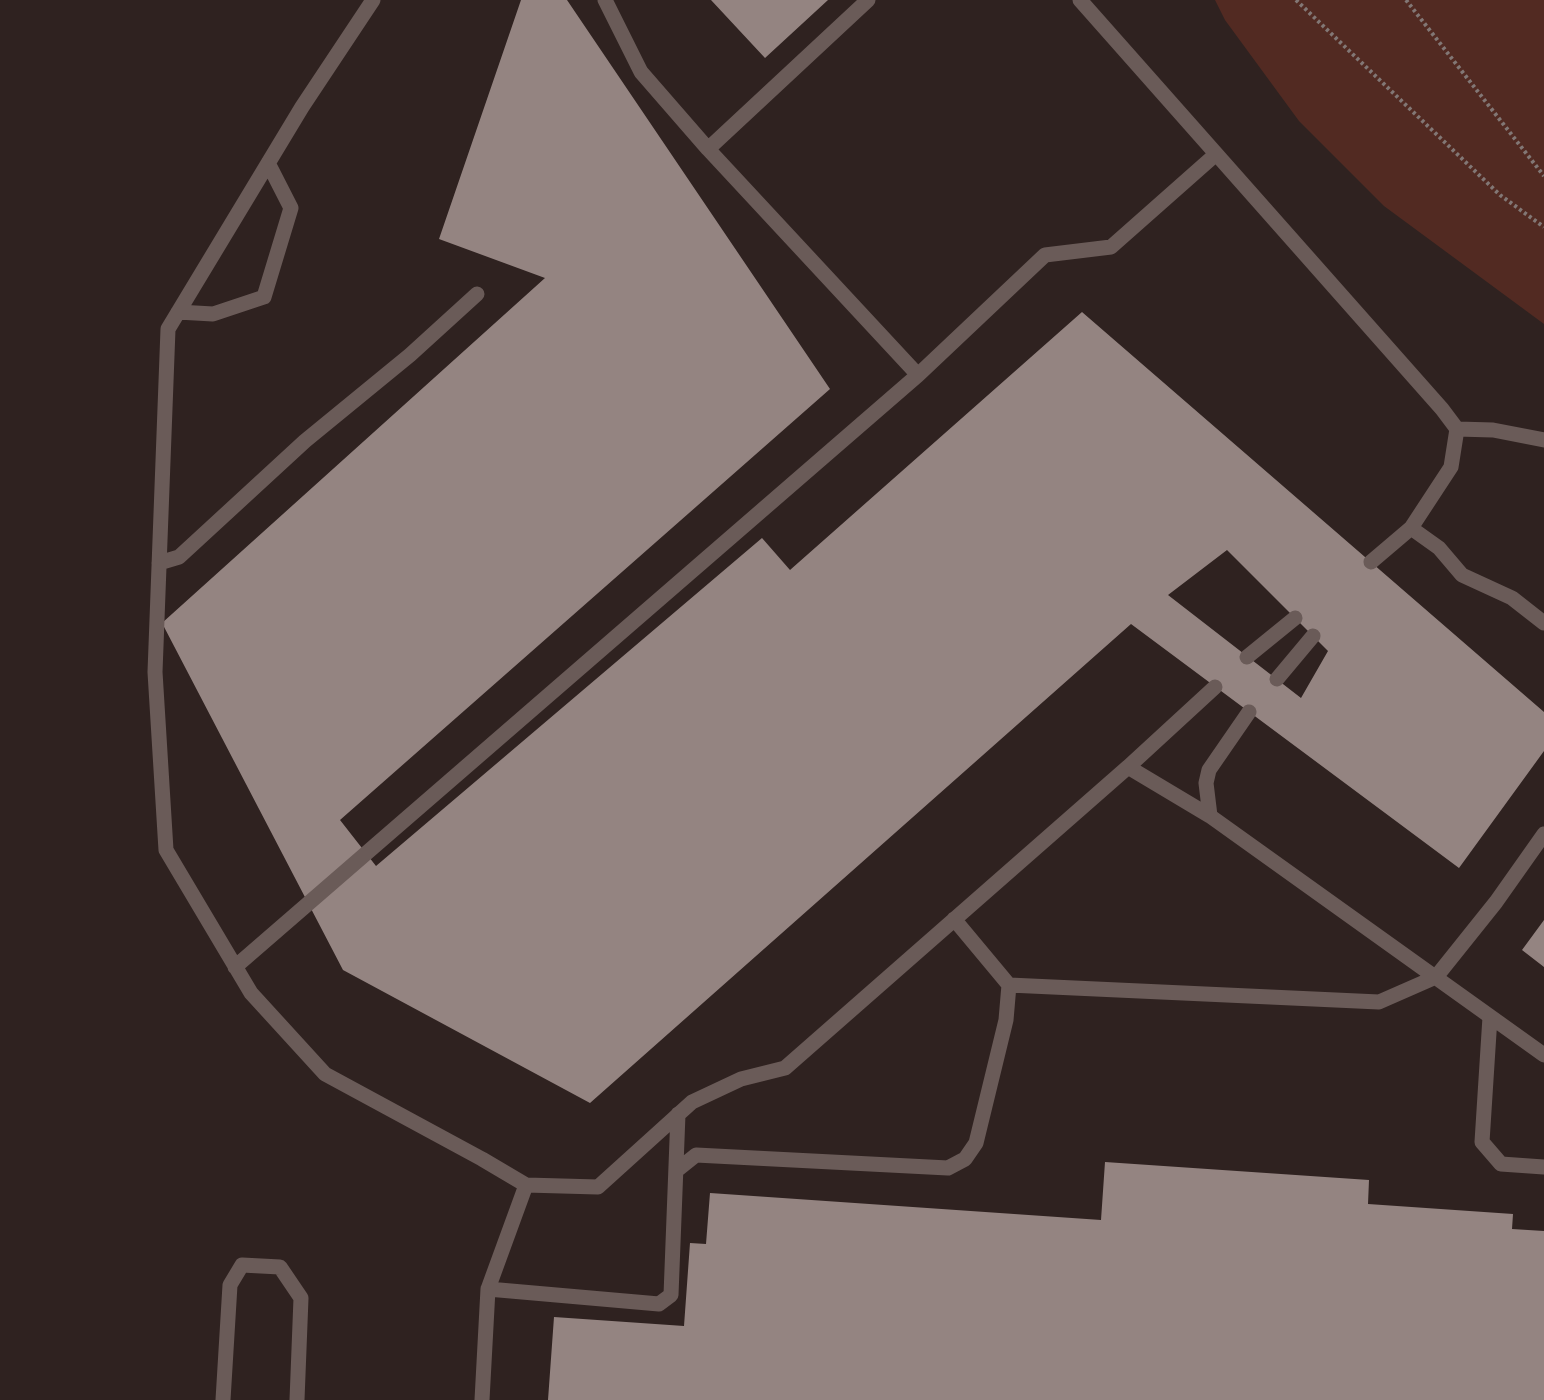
<!DOCTYPE html>
<html>
<head>
<meta charset="utf-8">
<style>
  body { margin:0 }
  canvas { display:block; background:#2f2220 }
</style>
</head>
<body>
<canvas width="1544" height="1400"></canvas>
<script>
const ctx = document.querySelector('canvas').getContext('2d');
ctx.lineJoin = 'round';
function fill(path, color) {
  ctx.fillStyle = color;
  ctx.fill(path, 'evenodd');
}
function poly(rows) {
  const path = new Path2D();
  for (const r of rows) {
    path.moveTo(r[0], r[1]);
    for (let i = 2; i < r.length; i += 2) path.lineTo(r[i], r[i + 1]);
  }
  return path;
}
function strokePath(path, color, width, dash) {
  ctx.strokeStyle = color;
  ctx.lineWidth = width;
  ctx.lineCap = dash ? 'butt' : 'round';
  ctx.setLineDash(dash || []);
  ctx.stroke(path);
}
const green = poly([
  [1215,0,1544,0,1544,324,1384,206,1299,121,1225,20]
]);
const building = poly([
  [521,0,567,0,830,389,340,820,376,866,762,538,790,570,1082,312,1544,712,1544,751,1459,868,1131,624,590,1103,343,970,162,623,545,278,439,239],
  [1227,550,1328,651,1301,698,1168,595],
  [711,0,828,0,765,58],
  [1544,920,1544,967,1522,950],
  [1105,1162,1369,1180,1368,1204,1513,1214,1512,1229,1544,1231,1544,1400,548,1400,554,1317,684,1326,690,1243,706,1244,710,1193,1101,1220]
]);
const path = poly([
  [1296,0,1500,195,1544,227],
  [1406,0,1544,176]
]);
const lane = poly([
  [373,0,302,107,168,329,155,672,166,850,251,993,325,1074,482,1159,526,1185,598,1187,692,1102,741,1079,785,1068,1128,767,1215,687],
  [605,0,641,72,708,149],
  [868,0,708,149,918,375,1045,255,1111,247,1215,155],
  [1080,0,1442,409,1457,429,1493,430,1544,440],
  [178,312,213,314,264,297,291,208,268,163],
  [1411,528,1439,548,1462,575,1512,598,1544,623],
  [1371,562,1411,528,1451,467,1457,429],
  [159,563,179,557,305,441,410,355,477,294],
  [1247,657,1295,618],
  [1277,679,1313,636],
  [1128,767,1210,816,1544,1055],
  [1210,816,1206,783,1209,770,1249,712],
  [235,967,918,375],
  [1009,985,1379,1002,1436,977,1496,902,1544,834],
  [1490,1017,1482,1142,1501,1164,1544,1167],
  [676,1171,696,1155,948,1168,965,1159,976,1143,1006,1020,1009,985,954,919],
  [488,1289,659,1304,671,1295,678,1114],
  [223,1400,230,1285,242,1265,280,1267,301,1298,297,1400],
  [482,1400,488,1289,526,1185]
]);
fill(green, '#522a22');
fill(building, '#948481');
strokePath(path, '#827775', 4, [3, 3]);
strokePath(lane, '#6a5b58', 15);
</script>
</body>
</html>
